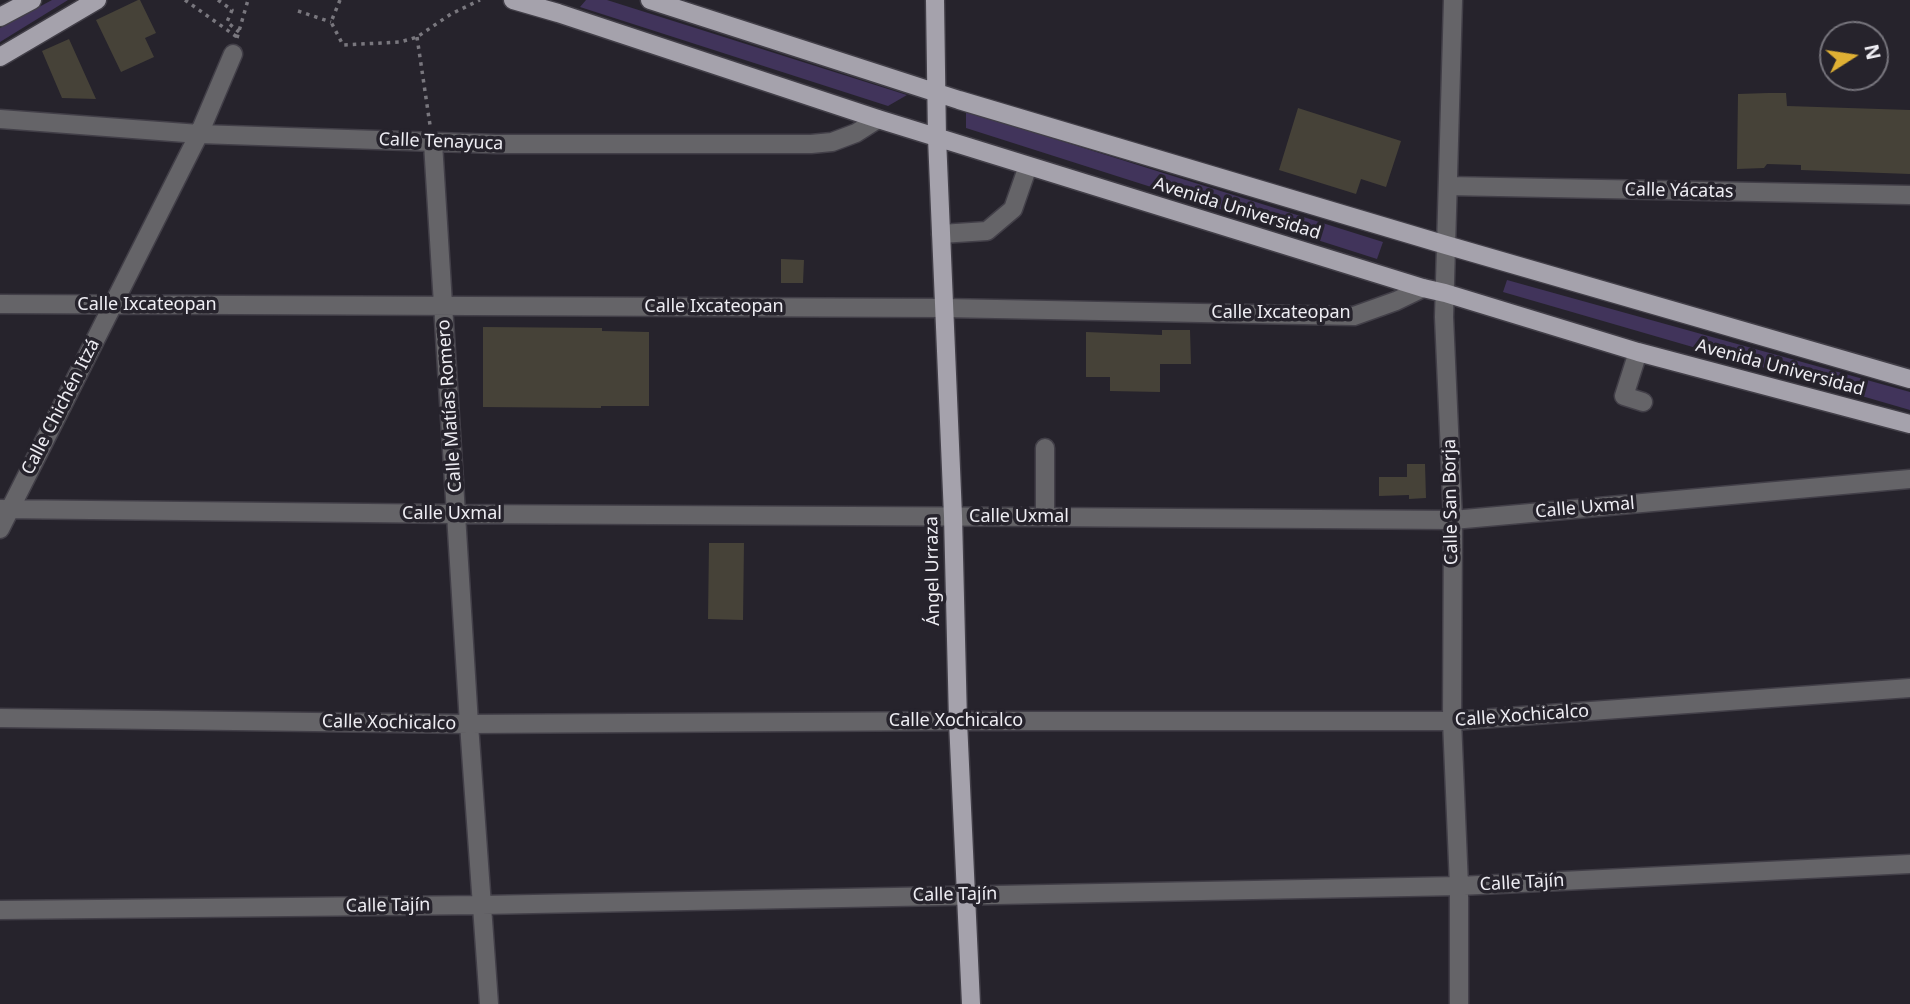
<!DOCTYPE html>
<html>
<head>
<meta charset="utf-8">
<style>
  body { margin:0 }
  #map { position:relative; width:1910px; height:1004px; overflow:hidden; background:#26232c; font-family:"Noto Sans",sans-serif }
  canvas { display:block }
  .north { position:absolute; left:1819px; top:21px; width:70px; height:70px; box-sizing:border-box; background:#26232c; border:2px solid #76747c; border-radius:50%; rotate:78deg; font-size:19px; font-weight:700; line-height:28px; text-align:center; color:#eeedf3 }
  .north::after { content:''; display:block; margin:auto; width:24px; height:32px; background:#dfb034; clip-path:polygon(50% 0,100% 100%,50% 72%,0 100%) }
</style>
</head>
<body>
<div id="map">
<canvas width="1910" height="1004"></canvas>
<div class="north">N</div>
</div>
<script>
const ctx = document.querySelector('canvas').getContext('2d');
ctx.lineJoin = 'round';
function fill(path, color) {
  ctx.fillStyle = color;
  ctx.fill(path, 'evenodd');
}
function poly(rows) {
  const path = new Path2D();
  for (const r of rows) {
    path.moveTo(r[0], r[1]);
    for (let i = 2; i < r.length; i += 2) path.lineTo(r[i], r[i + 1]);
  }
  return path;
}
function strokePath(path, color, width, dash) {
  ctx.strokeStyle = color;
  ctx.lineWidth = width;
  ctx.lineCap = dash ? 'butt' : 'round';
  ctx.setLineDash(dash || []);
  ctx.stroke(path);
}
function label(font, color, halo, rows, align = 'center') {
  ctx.font = font + ' "Noto Sans",sans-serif';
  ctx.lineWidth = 7;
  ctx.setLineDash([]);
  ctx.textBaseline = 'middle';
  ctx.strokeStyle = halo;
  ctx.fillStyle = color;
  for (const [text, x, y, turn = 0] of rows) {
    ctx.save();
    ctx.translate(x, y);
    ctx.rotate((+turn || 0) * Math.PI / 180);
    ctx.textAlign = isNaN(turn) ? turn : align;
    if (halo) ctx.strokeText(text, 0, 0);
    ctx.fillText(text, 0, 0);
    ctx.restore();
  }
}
const green = poly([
  [52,0,68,0,0,42,0,28],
  [586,0,607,0,907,95,888,106,580,7],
  [966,111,1383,242,1377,259,966,128],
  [1507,280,1910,392,1910,410,1503,292]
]);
const building = poly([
  [138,0,140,0,156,33,145,38,154,57,121,72,96,20],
  [69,39,96,99,62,98,42,51],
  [1768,93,1786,93,1787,106,1910,110,1910,174,1801,170,1801,165,1767,164,1764,168,1737,169,1738,94],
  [1298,108,1401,141,1386,187,1361,179,1356,194,1279,170],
  [781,259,804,260,803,283,781,283],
  [483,327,602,328,602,331,649,332,649,406,601,406,601,408,483,407],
  [1162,330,1190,330,1191,364,1160,364,1160,392,1110,391,1110,377,1086,377,1086,332,1162,335],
  [1407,464,1425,464,1426,498,1409,499,1409,495,1379,496,1379,477,1407,477],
  [709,543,744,543,743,620,708,619]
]);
const path = poly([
  [185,0,237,37],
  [218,0,232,10,227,22,239,32],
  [340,0,331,22,343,45,400,42,417,37,451,14,480,0],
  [298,11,331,22],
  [417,37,430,125],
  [237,38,248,0]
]);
const minor = poly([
  [1453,0,1444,317,1453,520,1452,721,1459,886,1459,1004],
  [0,119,199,134,496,144,811,144,832,142,856,133,878,119],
  [433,143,469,724,489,1004],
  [1448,186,1910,195],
  [941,234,987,231,1013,209,1028,166],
  [0,304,945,308,1354,316,1396,301,1423,288],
  [1638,352,1624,396,1643,402],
  [0,509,457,514,1045,517,1453,520,1910,479],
  [1045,517,1045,448],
  [0,529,199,134,233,54],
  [0,718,469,724,958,721,1452,721,1910,688],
  [0,910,482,905,1459,886,1910,864]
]);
const major = poly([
  [513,0,558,13,878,119,1423,288,1445,293,1638,352,1910,424],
  [650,0,959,100,1446,245,1910,379],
  [935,0,937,138,953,516,958,721,971,1004],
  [0,17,32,0],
  [0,57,97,0]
]);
const streetNames = [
  ["Calle Tenayuca",441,142,2],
  ["Calle Yácatas",1679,191,1],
  ["Avenida Universidad",1237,209,17],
  ["Calle Ixcateopan",147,305],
  ["Calle Ixcateopan",714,307],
  ["Calle Ixcateopan",1281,313],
  ["Avenida Universidad",1780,368,15],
  ["Calle Matías Romero",450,406,-94],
  ["Calle Chichén Itzá",61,407,-63],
  ["Calle San Borja",1451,502,-91],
  ["Calle Uxmal",1585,508,-5],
  ["Calle Uxmal",452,514],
  ["Calle Uxmal",1019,517],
  ["Ángel Urraza",933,571,-91],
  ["Calle Xochicalco",1522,716,-4],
  ["Calle Xochicalco",956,721],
  ["Calle Xochicalco",389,723,1],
  ["Calle Tajín",1522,883,-3],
  ["Calle Tajín",955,895,-1],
  ["Calle Tajín",388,906,-1]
];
fill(green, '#41345b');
fill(building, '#464238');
strokePath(minor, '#423f48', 21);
strokePath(major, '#423f48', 21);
strokePath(path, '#79777e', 3.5, [3.5, 5]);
strokePath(minor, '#656468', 18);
strokePath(major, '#a5a2ac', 18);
label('18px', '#eeedf3', '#26232c', streetNames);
</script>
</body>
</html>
